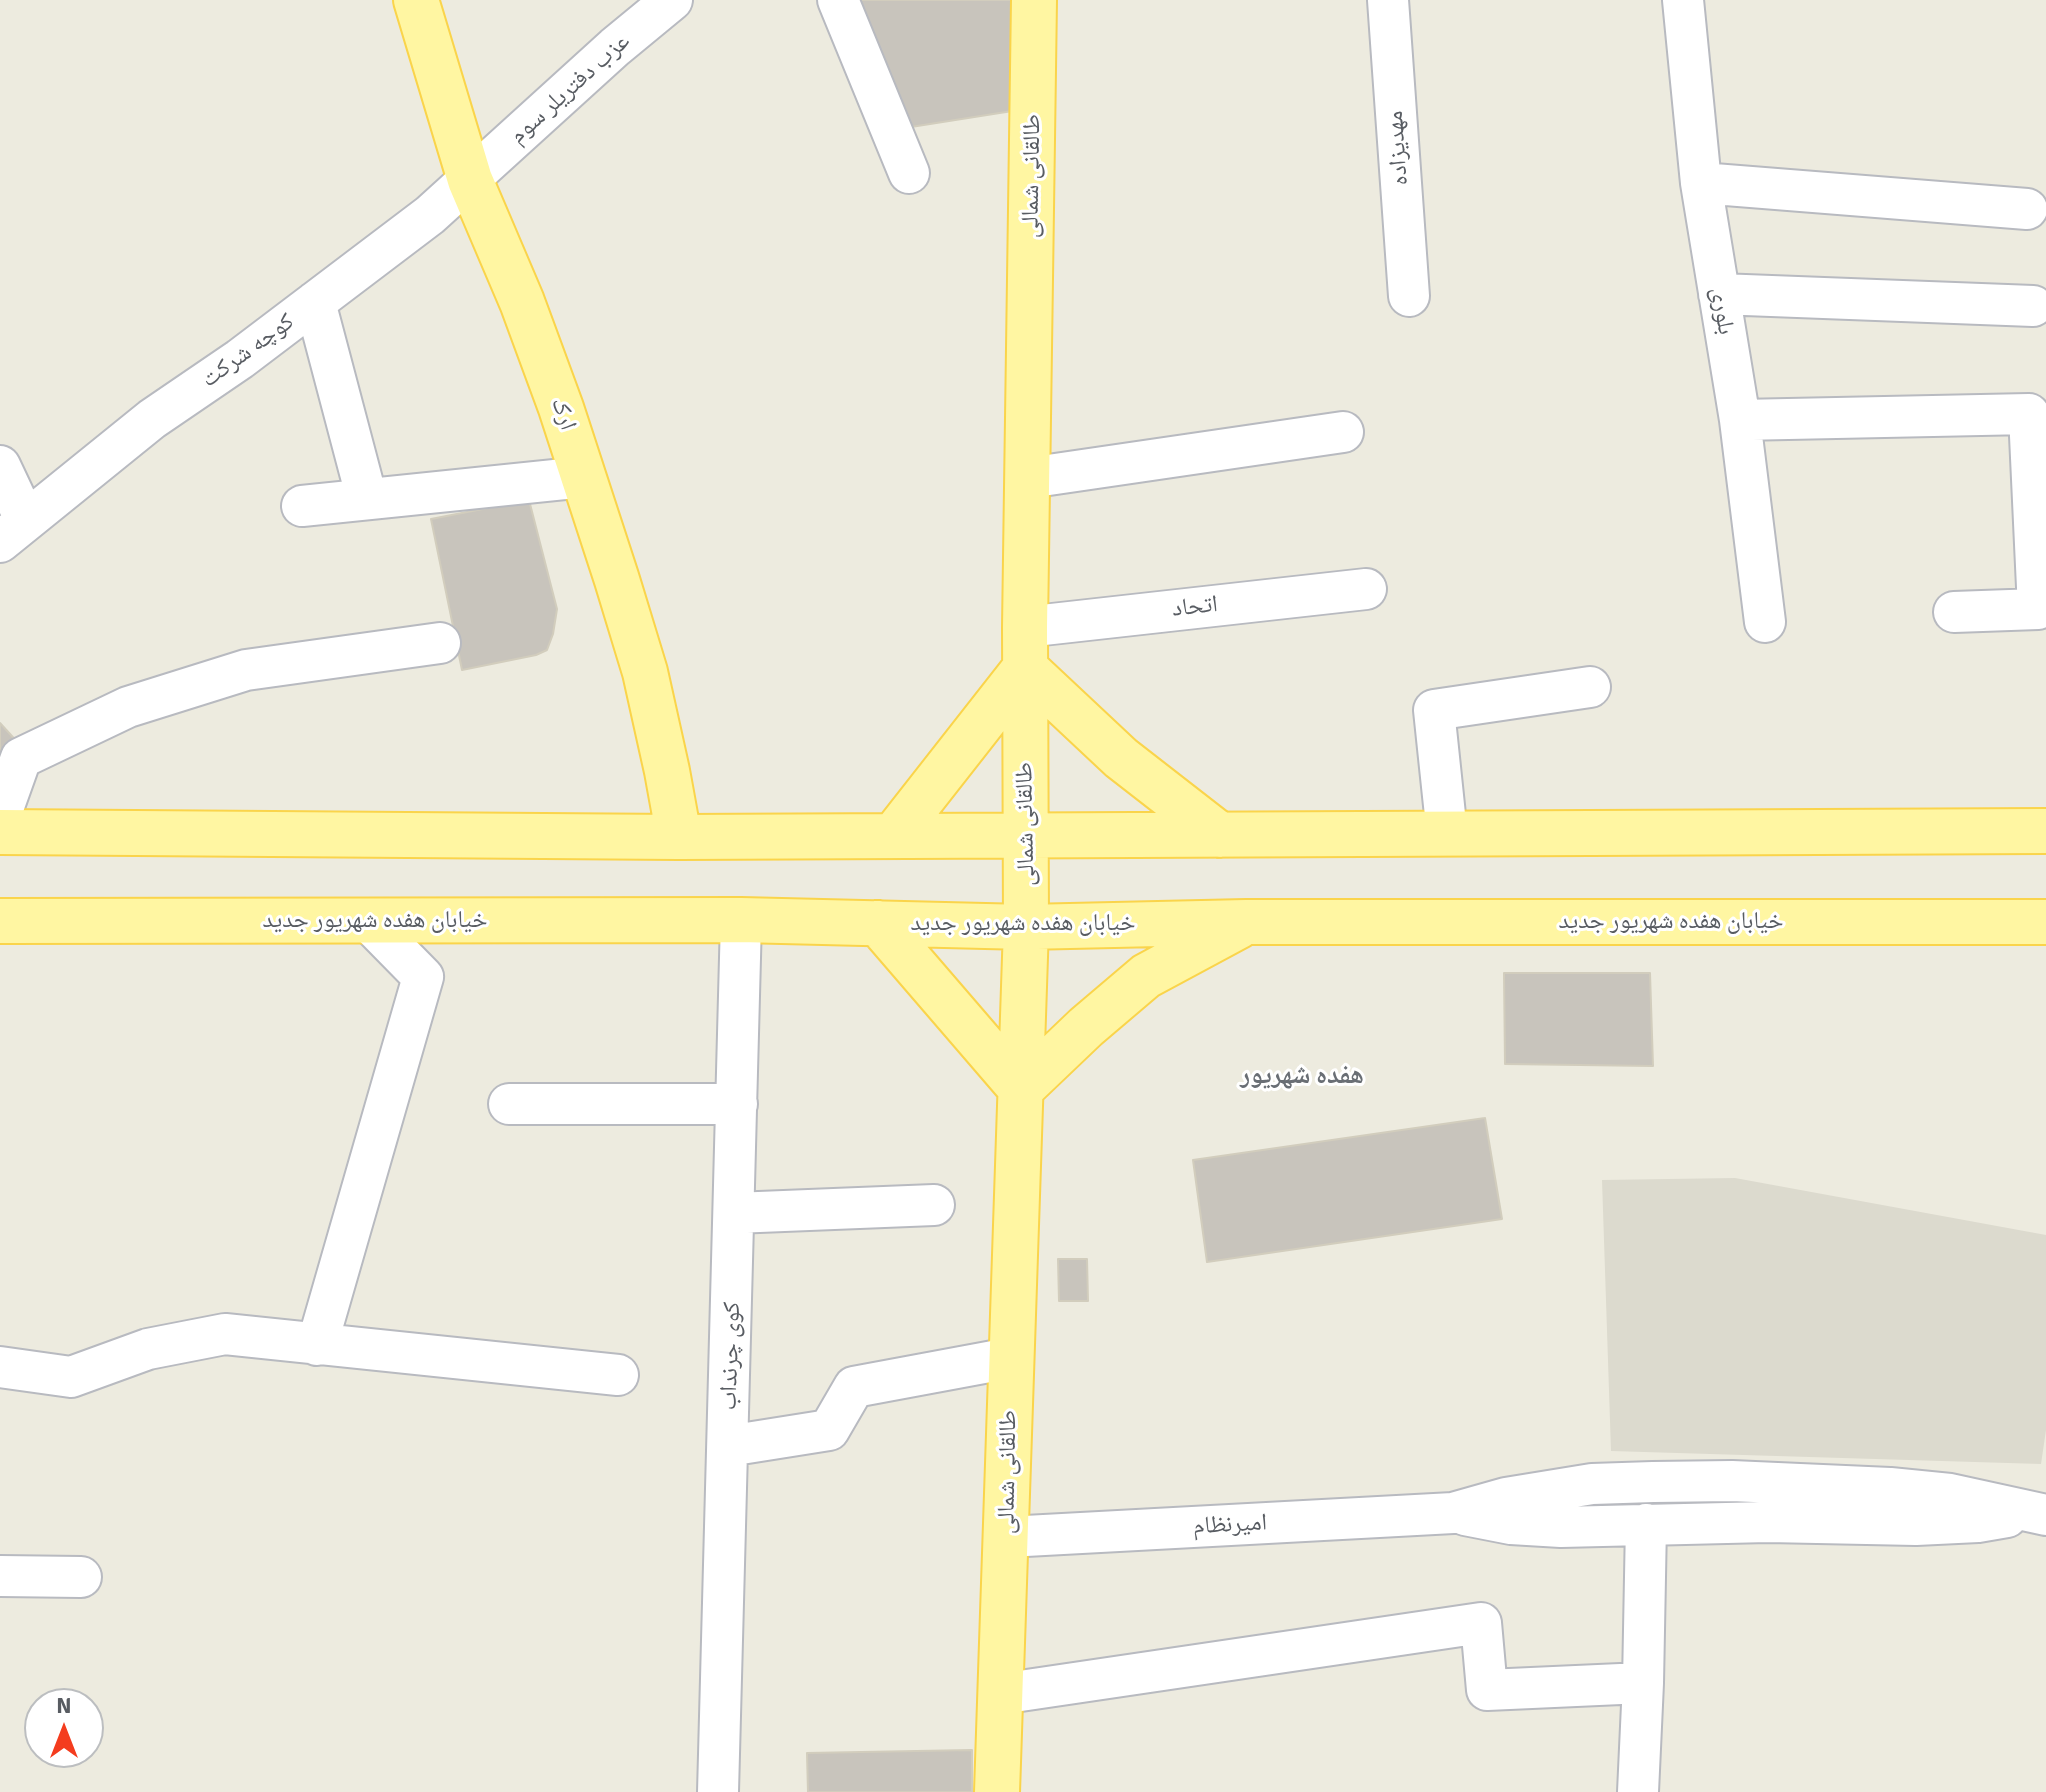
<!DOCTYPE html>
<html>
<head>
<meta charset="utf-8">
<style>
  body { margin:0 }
  #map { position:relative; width:2046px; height:1792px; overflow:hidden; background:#edebdf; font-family:Signika,sans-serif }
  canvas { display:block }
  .north { position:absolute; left:24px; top:1688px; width:80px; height:80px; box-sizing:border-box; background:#fff; border:2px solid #bcbec0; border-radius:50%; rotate:0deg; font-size:22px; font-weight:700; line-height:32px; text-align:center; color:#585c62 }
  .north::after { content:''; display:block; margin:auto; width:28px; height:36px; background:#f43c1e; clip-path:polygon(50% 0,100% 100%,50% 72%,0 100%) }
</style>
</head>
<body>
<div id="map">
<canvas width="2046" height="1792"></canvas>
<div class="north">N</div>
</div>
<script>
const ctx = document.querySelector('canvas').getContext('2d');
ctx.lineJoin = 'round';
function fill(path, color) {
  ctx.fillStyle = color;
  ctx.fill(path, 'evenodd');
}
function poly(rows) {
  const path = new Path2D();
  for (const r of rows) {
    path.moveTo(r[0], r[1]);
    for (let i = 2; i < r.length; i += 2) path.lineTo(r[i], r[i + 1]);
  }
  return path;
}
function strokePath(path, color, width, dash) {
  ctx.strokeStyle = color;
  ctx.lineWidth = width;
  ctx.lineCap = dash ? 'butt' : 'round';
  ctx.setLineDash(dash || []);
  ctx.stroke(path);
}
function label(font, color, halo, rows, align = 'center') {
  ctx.font = font + ' Signika,"Noto Naskh Arabic",sans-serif';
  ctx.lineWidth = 6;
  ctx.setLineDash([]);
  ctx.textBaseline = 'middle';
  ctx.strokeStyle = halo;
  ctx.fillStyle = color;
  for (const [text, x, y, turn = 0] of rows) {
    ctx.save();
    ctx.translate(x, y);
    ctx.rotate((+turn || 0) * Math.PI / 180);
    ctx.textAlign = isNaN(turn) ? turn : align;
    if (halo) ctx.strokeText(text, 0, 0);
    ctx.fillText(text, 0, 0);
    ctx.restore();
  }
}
const education = poly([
  [1735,1178,2046,1235,2046,1430,2041,1464,1611,1451,1602,1180]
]);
const building = poly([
  [858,0,1026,0,1025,109,911,127,858,0],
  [529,500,557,609,553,634,547,650,536,655,462,670,431,519,529,500],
  [0,723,20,745,0,766,0,723],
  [1504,973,1650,973,1653,1066,1505,1064,1504,973],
  [1485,1118,1502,1219,1207,1262,1193,1160,1485,1118],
  [1058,1259,1087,1259,1088,1301,1059,1301,1058,1259],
  [972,1750,972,1792,808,1792,807,1753,972,1750]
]);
const minor = poly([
  [838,0,909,173],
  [1388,0,1409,296],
  [1683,0,1701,183,1740,420,1765,622],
  [1701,183,2027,209],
  [1719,294,2033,306],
  [315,302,367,499],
  [1740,420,2029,414,2038,609,1954,612],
  [0,466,25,519],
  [1028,478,1343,432],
  [302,506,584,477],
  [0,542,152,419,240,359,430,215,615,47,672,0],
  [1025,627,1366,589],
  [0,817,21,758,128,707,246,670,440,643],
  [1447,834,1434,710,1590,687],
  [509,1104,737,1104],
  [734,1213,934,1205],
  [317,1345,423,977,368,921],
  [0,1367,71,1377,148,1349,225,1334,618,1375],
  [728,1446,829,1430,854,1387,1010,1358],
  [1465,1515,1511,1524,1561,1527,1768,1522,1916,1525,1978,1522,2007,1517],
  [1007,1537,1453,1513,1506,1498,1592,1484,1653,1482,1732,1481,1890,1488,1950,1494,2046,1515],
  [0,1576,81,1577],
  [1000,1694,1481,1623,1487,1690,1643,1683,1646,1524],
  [718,1792,741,920],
  [1638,1792,1643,1683]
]);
const major = poly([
  [416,0,470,180,522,302,561,408,617,580,645,672,667,771,679,837],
  [0,832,679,837,2046,831],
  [894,835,1025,668,1121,758,1220,835],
  [0,921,741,920,1026,927,1246,922,2046,922],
  [878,923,1021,1089,1086,1027,1146,976,1239,926],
  [997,1792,1026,927,1025,627,1034,0]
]);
const streetNames = [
  ["عزب دفتریلر سوم",570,89,-42],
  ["مهدیزاده",1398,148,-94],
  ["طالقانی شمالی",1032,176,-89],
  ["بلوری",1722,311,81],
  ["کوچه شرکت",248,351,-36],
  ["ارک",563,414,71],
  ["اتحاد",1195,607,-6],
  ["طالقانی شمالی",1026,824,-91],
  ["خیابان هفده شهریور جدید",375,921],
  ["خیابان هفده شهریور جدید",1671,922],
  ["خیابان هفده شهریور جدید",1023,924],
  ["کوی چرنداب",731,1356,-88],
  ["طالقانی شمالی",1008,1472,-89],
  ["امیرنظام",1230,1525,-3]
];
const neighbourhoodNames = [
  ["هفده شهریور",1302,1076]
];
fill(education, '#dcdace');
fill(building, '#c8c4bc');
strokePath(building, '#d2cdbd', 2);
strokePath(minor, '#b8bac0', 44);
strokePath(major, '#fad44b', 48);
strokePath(minor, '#fff', 40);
strokePath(major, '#fff6a2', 44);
label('24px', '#585c62', '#fff', streetNames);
label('bold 26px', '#696e74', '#fff', neighbourhoodNames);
</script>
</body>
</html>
